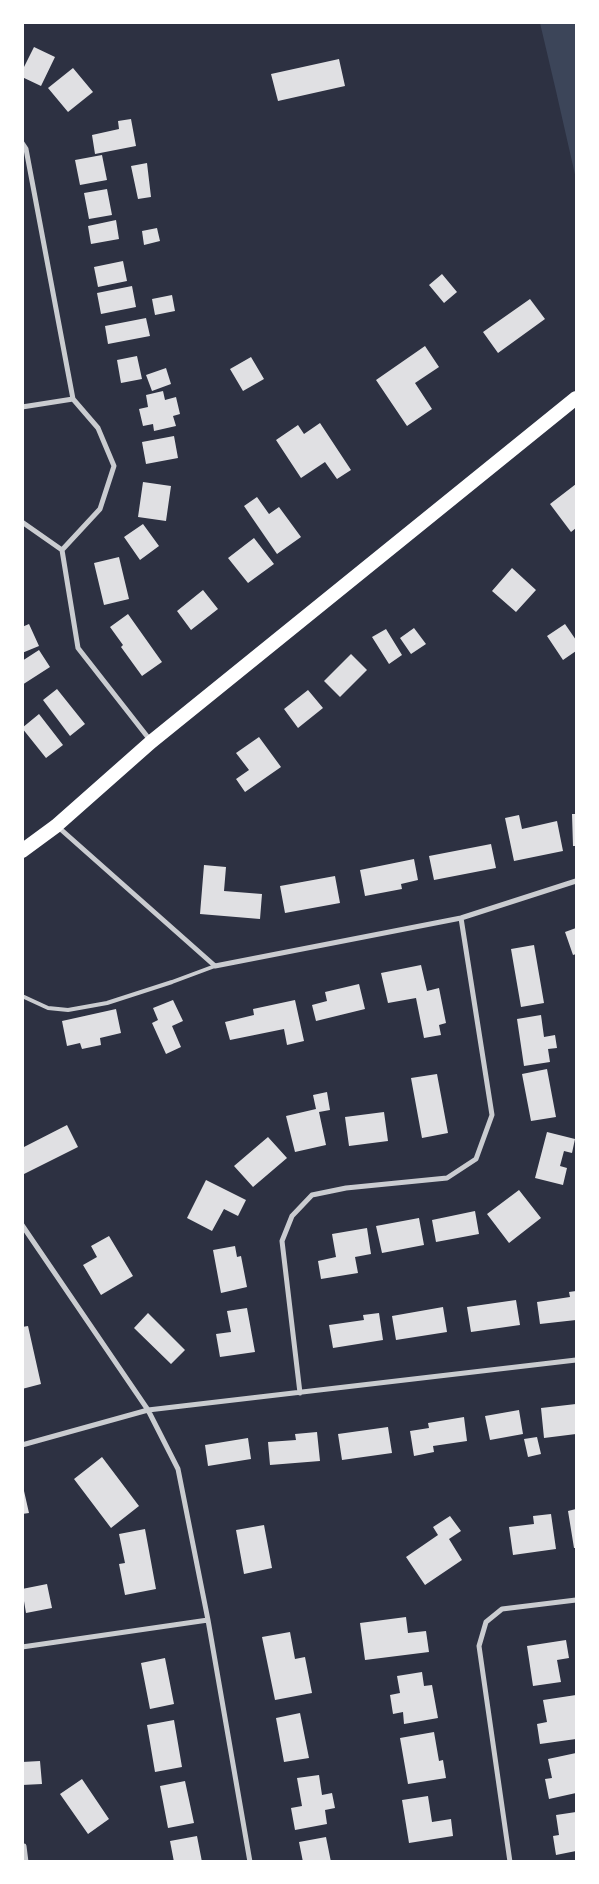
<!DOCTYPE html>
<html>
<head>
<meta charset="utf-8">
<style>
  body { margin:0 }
  #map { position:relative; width:599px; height:1884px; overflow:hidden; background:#2d3142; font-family:"Source Serif 4",serif }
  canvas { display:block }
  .frame { position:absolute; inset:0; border:24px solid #fff; pointer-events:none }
</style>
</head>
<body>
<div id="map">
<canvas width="599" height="1884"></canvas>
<div class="frame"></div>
</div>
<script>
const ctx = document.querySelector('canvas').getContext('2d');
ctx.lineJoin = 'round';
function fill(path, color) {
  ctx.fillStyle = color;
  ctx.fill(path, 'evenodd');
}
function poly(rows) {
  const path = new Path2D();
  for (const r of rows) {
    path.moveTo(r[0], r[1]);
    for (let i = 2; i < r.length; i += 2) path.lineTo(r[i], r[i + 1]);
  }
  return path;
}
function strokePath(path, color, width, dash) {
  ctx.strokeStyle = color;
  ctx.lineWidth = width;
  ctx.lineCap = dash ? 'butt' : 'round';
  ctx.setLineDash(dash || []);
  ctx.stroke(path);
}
const green = poly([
  [540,23,576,23,576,179,556,91]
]);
const building = poly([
  [34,47,55,57,41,86,22,77,22,71],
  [339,59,345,86,278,101,271,74],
  [73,68,93,92,68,112,48,88],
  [131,119,136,146,95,154,92,135,119,129,118,121],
  [102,155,107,180,80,185,75,160],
  [147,163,151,197,138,199,131,166],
  [107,189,112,215,89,219,84,193],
  [116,220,119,239,91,244,88,226],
  [157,228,160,241,144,245,142,231],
  [123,261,127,281,98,287,94,267],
  [442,274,457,292,444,303,429,285],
  [132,286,136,307,101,314,97,293],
  [172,295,175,311,155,315,152,299],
  [530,299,545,319,498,353,483,332],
  [146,318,150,336,108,344,105,326],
  [425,346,439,367,415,383,432,409,407,426,376,380],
  [137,356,142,379,121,383,117,360],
  [251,357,264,379,243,391,230,369],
  [166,368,171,384,152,391,146,375],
  [163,391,165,400,176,397,180,414,173,416,176,426,154,431,153,424,143,426,139,409,148,407,146,395],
  [320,423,351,470,337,479,325,462,301,478,276,440,298,425,304,434],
  [174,436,178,458,146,464,142,442],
  [143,482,171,486,166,521,138,517],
  [576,484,576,528,571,532,550,504],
  [257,497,269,514,279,507,301,537,277,554,244,506],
  [143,524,159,546,140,560,124,537],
  [254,538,274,564,248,583,228,558],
  [119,557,129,599,104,605,94,563],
  [512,568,536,590,516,612,492,591],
  [203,590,218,609,191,630,177,611],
  [128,614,162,662,142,676,121,647,123,645,110,627],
  [29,624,39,646,22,653,22,627],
  [565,624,576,640,576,651,563,660,547,636],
  [414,628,426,644,411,654,400,638],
  [386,629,402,655,389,664,372,637],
  [39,650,50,667,22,685,22,661],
  [351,654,367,670,340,697,324,681],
  [57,689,85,724,70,736,43,700],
  [308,690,323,708,298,728,284,709],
  [39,714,63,745,46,758,22,728],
  [259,737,281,767,245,792,236,779,249,770,236,753],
  [572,814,576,814,576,846,573,846],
  [519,815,522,829,557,821,563,851,514,861,505,818],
  [491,844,496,868,434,880,429,856],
  [414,859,418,880,401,884,402,889,365,896,360,870],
  [204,865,226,867,224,891,262,894,260,919,200,914],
  [335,876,340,903,285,913,280,886],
  [576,928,576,954,573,955,565,932],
  [534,945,544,1003,521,1007,511,949],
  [421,965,427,991,439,988,446,1023,439,1025,441,1035,424,1038,416,998,388,1003,381,973],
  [359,984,365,1009,316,1021,312,1005,327,1001,325,992],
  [173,1000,183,1021,172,1026,181,1047,166,1054,152,1023,158,1020,153,1008],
  [295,1000,304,1041,287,1045,284,1029,230,1040,225,1022,254,1015,253,1009],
  [116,1009,121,1033,100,1038,101,1045,82,1049,80,1043,67,1046,62,1021],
  [541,1015,544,1037,555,1035,557,1048,548,1049,550,1062,524,1066,517,1019],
  [547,1069,556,1117,531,1121,522,1074],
  [437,1074,448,1133,422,1138,411,1078],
  [327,1092,330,1110,319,1112,326,1145,295,1152,286,1116,316,1109,313,1095],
  [384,1112,388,1141,349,1146,345,1117],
  [67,1125,78,1147,22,1175,22,1148],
  [547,1132,575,1139,572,1153,564,1151,560,1166,567,1168,563,1185,535,1178],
  [268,1137,287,1158,253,1187,234,1166],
  [206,1180,246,1200,238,1216,224,1209,212,1231,187,1218],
  [519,1190,541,1218,509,1243,487,1214],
  [475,1211,479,1234,436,1242,432,1220],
  [419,1218,424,1245,382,1253,376,1226],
  [367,1228,371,1254,355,1257,358,1273,321,1279,318,1261,336,1257,332,1234],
  [109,1236,133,1276,101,1295,83,1265,97,1257,91,1246],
  [235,1246,237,1257,241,1256,247,1287,221,1293,213,1250],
  [576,1291,576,1320,540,1324,537,1302,570,1297,569,1292],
  [516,1300,520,1325,471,1332,467,1307],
  [443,1307,447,1332,396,1340,392,1316],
  [247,1308,255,1352,220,1357,216,1334,231,1332,227,1311],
  [148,1313,185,1350,171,1364,134,1328],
  [379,1313,383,1340,333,1348,329,1325,364,1320,363,1315],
  [28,1326,41,1384,22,1389,22,1327],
  [576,1404,576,1434,544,1438,541,1408],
  [519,1410,523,1434,490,1440,485,1416],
  [464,1417,467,1441,433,1446,434,1452,414,1456,410,1431,429,1428,428,1423],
  [388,1427,392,1453,342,1460,338,1434],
  [317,1432,320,1461,270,1465,268,1442,296,1440,295,1434],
  [537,1437,541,1454,528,1457,524,1439],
  [248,1438,251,1459,208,1466,205,1445],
  [102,1457,139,1506,111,1528,74,1479],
  [22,1491,24,1491,29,1513,22,1514],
  [576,1509,576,1548,574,1548,568,1511],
  [551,1514,556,1549,513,1555,509,1527,534,1524,533,1516],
  [450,1516,461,1531,449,1539,462,1560,425,1585,406,1557,438,1535,433,1527],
  [264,1525,272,1568,244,1574,236,1530],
  [145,1529,156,1589,125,1595,119,1564,125,1563,119,1534],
  [47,1584,52,1608,26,1613,22,1589],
  [406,1617,408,1633,426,1631,429,1652,365,1660,360,1623],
  [290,1632,295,1659,305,1657,312,1693,275,1700,262,1637],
  [566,1640,569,1658,557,1660,561,1682,533,1686,527,1646],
  [165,1658,174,1704,150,1709,141,1663],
  [422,1672,424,1686,432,1685,438,1718,404,1724,403,1712,393,1714,390,1695,400,1693,397,1676],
  [576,1695,576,1739,540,1744,537,1724,547,1722,543,1700],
  [300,1713,309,1758,284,1762,276,1718],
  [174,1720,182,1767,155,1772,147,1725],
  [434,1732,439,1761,443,1760,446,1778,408,1784,400,1738],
  [576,1753,576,1793,549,1799,545,1779,552,1778,548,1759],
  [40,1761,42,1784,22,1785,22,1762],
  [319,1775,322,1795,332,1793,335,1808,325,1810,327,1824,295,1830,291,1808,302,1806,297,1778],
  [82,1779,109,1819,88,1834,60,1794],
  [185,1781,194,1823,168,1828,160,1786],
  [428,1796,432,1822,451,1819,453,1836,409,1843,402,1800],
  [576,1812,576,1851,556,1855,553,1836,559,1835,556,1815],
  [197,1836,202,1862,174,1862,170,1841],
  [326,1837,331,1862,303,1862,299,1842]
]);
const service = poly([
  [22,996,48,1008,68,1010,107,1003,172,982,215,966]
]);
const minor = poly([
  [22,143,26,149,73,399,98,428,114,466,100,509,62,550],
  [22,407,73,399],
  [22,522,62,550,78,648,150,740],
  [57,826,215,966,461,918,576,881],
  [22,1225,148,1410,178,1469,208,1620,250,1862],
  [300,1393,282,1241,292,1216,312,1195,346,1188,447,1178,476,1159,492,1115,461,918],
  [22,1445,148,1410,576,1360],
  [22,1647,208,1620],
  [24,1846,26,1862],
  [510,1862,479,1646,486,1622,502,1609,576,1600]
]);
const trunk = poly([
  [22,851,56,826,151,742,576,398]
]);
fill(green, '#3c4559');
fill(building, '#e0e0e3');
strokePath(service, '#caccd0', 4);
strokePath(minor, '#caccd0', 5);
strokePath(trunk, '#fff', 14);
</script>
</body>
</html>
